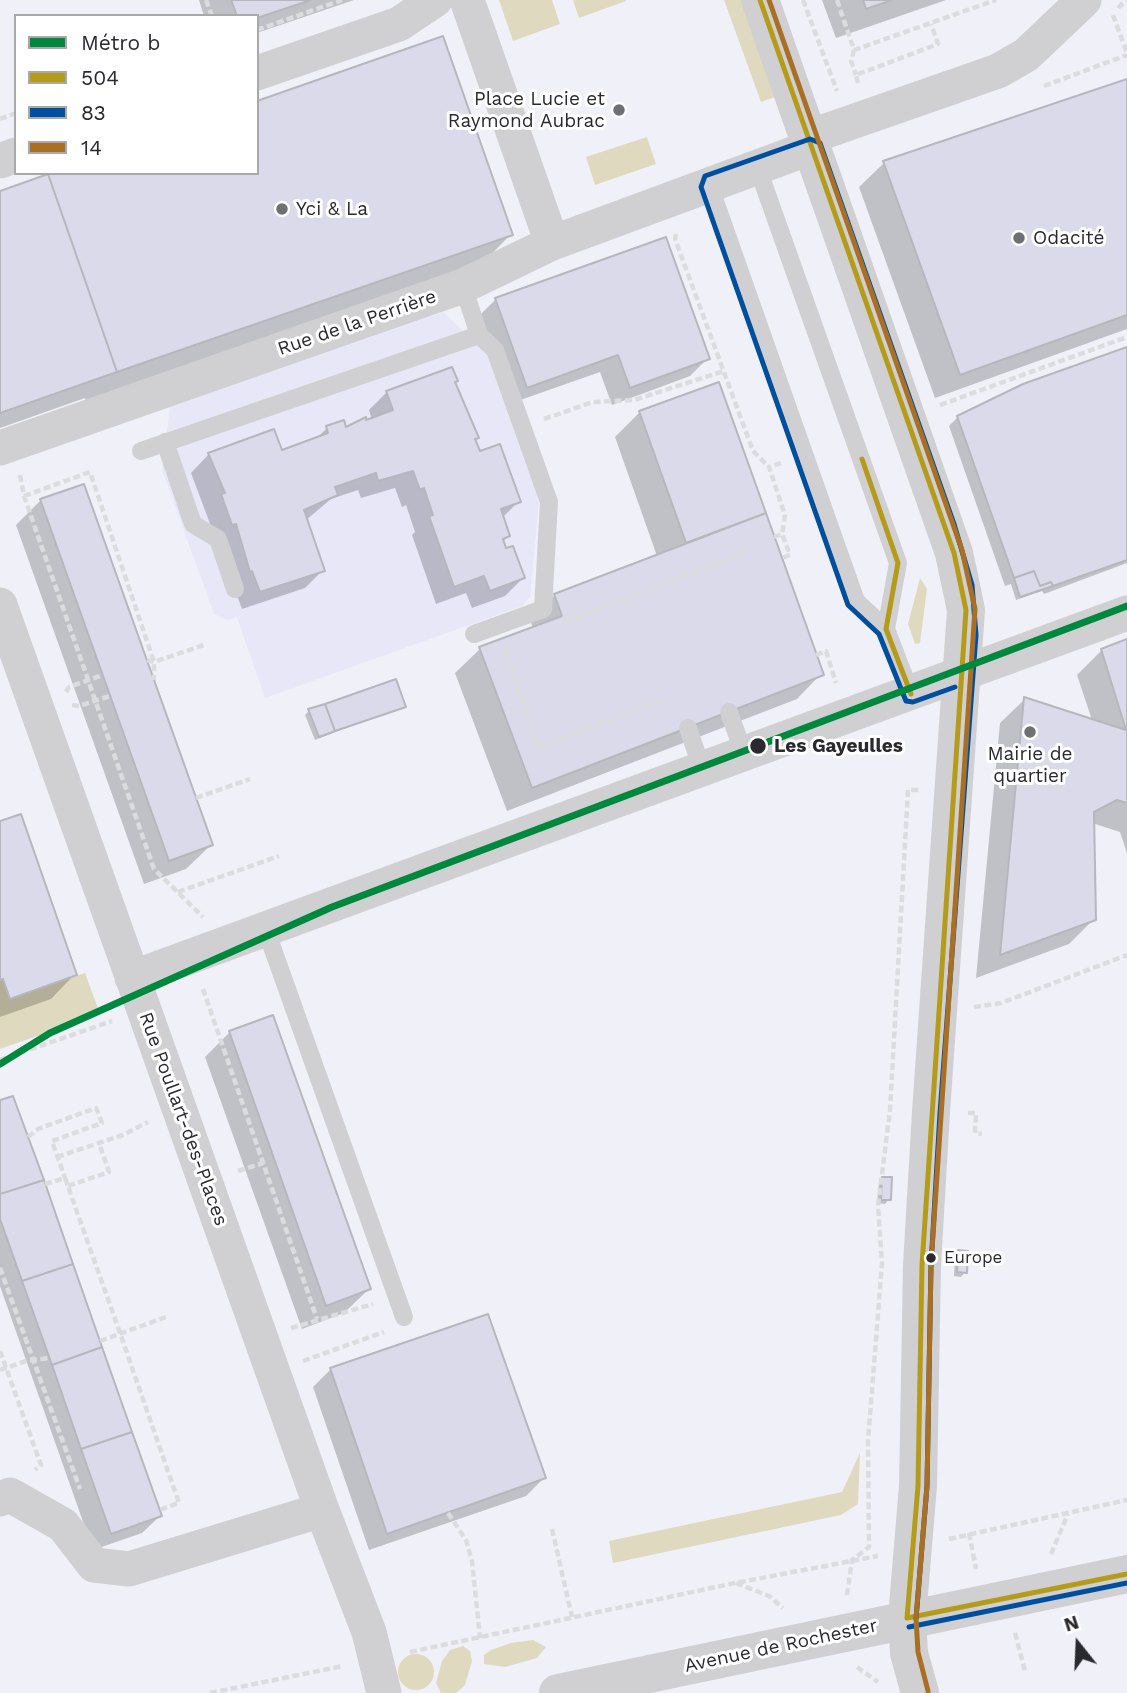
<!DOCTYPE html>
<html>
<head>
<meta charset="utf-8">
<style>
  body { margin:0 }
  #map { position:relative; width:1127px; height:1693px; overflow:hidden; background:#f0f0f9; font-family:"Work Sans",sans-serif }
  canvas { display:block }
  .legend { position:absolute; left:14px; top:14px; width:245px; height:161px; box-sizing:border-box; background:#fff; border:2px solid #a9a9ac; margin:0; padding:9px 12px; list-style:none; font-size:21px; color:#29292f }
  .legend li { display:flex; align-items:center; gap:14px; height:35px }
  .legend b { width:35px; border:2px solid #a9a9ac }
  .north { position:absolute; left:1043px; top:1609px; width:70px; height:70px; -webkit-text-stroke:5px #fff; paint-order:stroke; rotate:342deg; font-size:19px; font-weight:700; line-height:28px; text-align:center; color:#29292f }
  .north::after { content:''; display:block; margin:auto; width:24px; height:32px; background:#29292f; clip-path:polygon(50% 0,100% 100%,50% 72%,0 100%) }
</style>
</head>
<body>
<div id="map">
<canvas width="1127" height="1693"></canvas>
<ul class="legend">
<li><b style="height:9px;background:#00893e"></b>Métro b</li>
<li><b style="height:9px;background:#b49c1a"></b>504</li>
<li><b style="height:9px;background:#004f9e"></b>83</li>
<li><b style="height:9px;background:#a96f23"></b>14</li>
</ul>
<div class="north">N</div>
</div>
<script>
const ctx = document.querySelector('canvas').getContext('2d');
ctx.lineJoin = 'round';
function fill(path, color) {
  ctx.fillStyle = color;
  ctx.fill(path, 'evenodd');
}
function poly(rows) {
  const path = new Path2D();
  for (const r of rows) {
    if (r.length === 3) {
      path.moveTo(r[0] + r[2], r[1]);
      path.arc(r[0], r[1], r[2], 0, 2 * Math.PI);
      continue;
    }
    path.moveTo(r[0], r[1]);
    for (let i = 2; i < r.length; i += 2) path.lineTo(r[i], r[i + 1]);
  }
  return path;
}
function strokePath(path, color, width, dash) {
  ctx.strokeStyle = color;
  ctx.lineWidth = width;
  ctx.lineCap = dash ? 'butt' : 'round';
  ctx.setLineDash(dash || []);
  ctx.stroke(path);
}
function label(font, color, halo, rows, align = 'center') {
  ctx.font = font + ' "Work Sans",sans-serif';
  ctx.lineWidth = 6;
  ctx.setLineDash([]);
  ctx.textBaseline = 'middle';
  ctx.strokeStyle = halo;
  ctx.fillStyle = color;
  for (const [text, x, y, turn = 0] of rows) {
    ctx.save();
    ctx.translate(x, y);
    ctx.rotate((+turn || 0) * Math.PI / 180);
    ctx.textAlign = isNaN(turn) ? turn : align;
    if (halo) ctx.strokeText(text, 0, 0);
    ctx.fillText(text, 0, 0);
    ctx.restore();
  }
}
const built = poly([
  [443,312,486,352,539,501,530,597,522,606,265,698,237,617,227,620,214,614,162,469,170,407]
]);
const green = poly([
  [499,0,552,0,560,24,513,41],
  [573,0,626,0,626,1,579,18],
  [724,0,743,0,778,96,761,102],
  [647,137,656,164,595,185,586,157],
  [920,578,927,589,920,643,915,644,908,624],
  [85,973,100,1014,0,1049,0,981,3,979,10,999],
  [860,1453,858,1504,841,1515,613,1563,609,1541,842,1492],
  [533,1640,546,1647,537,1658,505,1667,484,1664,484,1655,491,1650,511,1643],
  [463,1646,470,1651,472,1661,465,1685,456,1693,441,1693,436,1683,442,1661,450,1650],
  [416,1672,18]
]);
const shadow = poly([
  [199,0,354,0,257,33,257,16,204,16],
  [822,0,946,0,836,38],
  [1127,81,1127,329,935,398,859,187,884,163],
  [55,173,257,173,511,234,481,265,86,402,85,398,0,428,0,193],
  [496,299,708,358,690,376,612,405,600,372,509,404,478,317],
  [1127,349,1127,563,1044,594,1042,591,1016,600,1011,584,1005,586,949,426,958,417],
  [453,383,479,454,519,501,502,518,508,536,502,542,523,578,505,596,472,608,466,593,436,604,412,535,415,532,406,505,402,507,395,488,361,498,358,490,331,499,306,520,323,570,305,588,242,609,191,473,208,455,273,431,281,452,315,440,327,428,345,429,372,420,369,410,387,392],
  [718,384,821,674,797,699,507,811,455,673,480,649,533,628,530,620,555,595,657,556,615,437,640,412],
  [41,500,211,845,186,869,144,884,16,525],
  [1127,641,1127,853,1120,832,1092,823,1094,919,1069,944,976,978,1000,723,1025,699,1092,720,1077,675,1102,650],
  [404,706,315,740,305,715,309,711],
  [0,823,75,974,51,999,0,1017],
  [230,1032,369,1289,344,1313,302,1329,205,1057],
  [0,1102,160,1516,142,1533,93,1550,0,1286],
  [883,1179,889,1199,885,1204,877,1203,879,1183],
  [959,1251,965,1272,961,1277,954,1276,955,1256],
  [331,1369,544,1478,526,1496,369,1550,313,1387]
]);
const building = poly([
  [231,0,311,0,257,18,237,16,231,0],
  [863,0,892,0,866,9,863,0],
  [443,36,513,235,117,372,48,174,257,173,257,101,443,36],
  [1127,79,1127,315,960,375,883,161,1127,79],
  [48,174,117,372,0,413,0,191,48,174],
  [666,237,710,359,630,388,618,355,527,388,495,298,666,237],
  [1127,347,1127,560,1053,586,1051,582,1040,586,1034,571,1014,578,957,416,1023,384,1127,347],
  [452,367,458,381,455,382,479,438,475,439,480,451,500,444,521,502,501,509,510,536,503,539,506,548,513,546,525,578,490,591,484,576,454,587,429,516,433,515,424,488,420,490,413,471,378,481,376,473,335,487,338,495,304,510,325,571,260,592,252,571,250,572,236,524,232,525,221,494,225,493,208,453,274,429,282,450,328,433,326,426,344,420,346,427,366,417,366,420,393,410,386,391,452,367],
  [719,382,766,513,686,543,639,411,719,382],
  [84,484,213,845,169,861,40,499,84,484],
  [766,513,824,675,532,788,479,647,562,616,554,594,766,513],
  [1034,571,1040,586,1051,582,1053,586,1020,597,1014,578,1034,571],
  [1127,639,1127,803,1117,800,1094,812,1096,920,1000,955,1024,697,1126,730,1101,649,1127,639],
  [396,679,406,707,335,731,325,704,396,679],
  [325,704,335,731,319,737,308,709,325,704],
  [21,814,77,975,10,999,3,979,0,980,0,821,21,814],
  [273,1015,371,1289,326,1306,229,1031,273,1015],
  [13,1096,44,1180,0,1194,0,1100,13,1096],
  [882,1177,892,1177,891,1200,881,1200,882,1177],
  [44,1180,73,1264,22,1281,0,1219,0,1194,44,1180],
  [958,1250,968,1251,967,1273,957,1272,958,1250],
  [73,1264,102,1347,52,1365,22,1281,73,1264],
  [488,1314,546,1478,387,1534,330,1368,488,1314],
  [102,1347,132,1432,81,1449,52,1365,102,1347],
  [132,1432,162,1516,111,1534,81,1449,132,1432]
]);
const path = poly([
  [206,0,212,16],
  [803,0,837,91],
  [837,0,854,50,996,0],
  [1118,8,1126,0],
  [1113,15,1127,53],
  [257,30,342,0],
  [854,50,851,61,856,75],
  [858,83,856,75,938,44,931,24],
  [1044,86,1127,55],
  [0,119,16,113],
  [676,234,675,239,753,451,769,467],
  [940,405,1127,337],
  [544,419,593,402,634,400,724,371],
  [781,463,769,467,785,515,782,534,790,555,782,558],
  [20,475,24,496,154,869,203,917],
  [24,496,90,472,154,662,154,680],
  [774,537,782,534],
  [565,622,744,554,742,545],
  [505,648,538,748,665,699],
  [816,655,826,651,836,683],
  [147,660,154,662,204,645],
  [66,692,69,687,103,675],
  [72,705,79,706,110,696],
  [196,798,250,779],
  [178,892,279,856],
  [203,989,317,1319],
  [974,1007,1001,1003,1127,955],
  [0,1060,112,1021],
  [968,1113,976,1113,975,1133,982,1134],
  [28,1137,38,1129,96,1108,102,1123,52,1141,65,1178],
  [57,1157,123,1135,148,1122],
  [238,1171,263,1163],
  [45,1184,65,1178,120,1333,179,1503,159,1510],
  [68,1186,109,1172,99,1143],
  [0,1268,80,1489],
  [291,1328,373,1304],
  [100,1341,166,1317],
  [0,1351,41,1465,35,1470],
  [303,1361,384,1332],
  [0,1370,26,1361,49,1358],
  [448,1513,466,1540,472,1561,480,1638],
  [552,1529,572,1617],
  [969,1533,976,1569],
  [949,1539,1127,1500],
  [1051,1554,1068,1514],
  [736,1583,769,1596,783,1608],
  [847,1595,852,1560,869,1547,868,1441,882,1263,878,1206,890,1110,908,790,919,790],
  [1015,1633,1025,1671],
  [410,1652,735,1583,878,1556],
  [857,1667,878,1682],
  [210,1693,343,1666]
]);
const lane = poly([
  [757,166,898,563,886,629],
  [709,184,856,601,886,629,911,694],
  [463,286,479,335,495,350,549,502,543,609,474,634],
  [165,442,193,524,218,539,235,589],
  [141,451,479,335],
  [729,712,744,754],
  [688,728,702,769],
  [266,930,404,1317]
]);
const street = poly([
  [467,0,552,243],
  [257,73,399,24,435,0],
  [809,137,998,71,1026,55,1084,0],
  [0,161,16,155],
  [0,448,463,286,552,243,812,147],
  [0,605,322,1510,369,1632,384,1693],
  [132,978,1127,613],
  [0,1499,10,1495,63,1525,94,1565,129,1569,322,1510]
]);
const secondary = poly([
  [760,0,954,553,966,610,931,1112,922,1265,918,1486,907,1618,909,1653,920,1693]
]);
const primary = poly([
  [558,1693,1127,1574]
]);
const bus1 = poly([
  [760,0,954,553,966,610,922,1265,918,1486,907,1618],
  [862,459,898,563,886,629,911,694],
  [907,1618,1127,1574]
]);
const bus2 = poly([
  [916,1619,927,1486,931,1265,940,1113,976,635,972,585,954,524,820,143,810,139,705,176,701,187,848,605,879,634,906,701,913,702,955,687],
  [909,1627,1127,1583]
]);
const bus3 = poly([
  [769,0,962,550,975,609,931,1265,927,1486,916,1618,918,1652,928,1691]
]);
const metro1 = poly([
  [0,1064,50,1033,332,907,1127,606]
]);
const markers = [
  [619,110,7,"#6f6f76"],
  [282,209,7,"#6f6f76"],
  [1019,238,7,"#6f6f76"],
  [1030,732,7,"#6f6f76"],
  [758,746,9,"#29292f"],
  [931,1258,6,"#29292f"]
];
const busNames = [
  ["Europe",944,1258]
];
const poiNames = [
  ["Place Lucie et",605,99,"right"],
  ["Raymond Aubrac",605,121,"right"],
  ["Yci & La",296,209],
  ["Odacité",1033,238],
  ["Mairie de",1030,754,"center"],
  ["quartier",1030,776,"center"]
];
const streetNames = [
  ["Rue de la Perrière",357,323,-19],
  ["Rue Poullart-des-Places",183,1119,70],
  ["Avenue de Rochester",781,1646,-12]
];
const stopNames = [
  ["Les Gayeulles",774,746]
];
fill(built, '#e8e7f8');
fill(green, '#dfdabf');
fill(shadow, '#0003');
fill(building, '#dbdaea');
strokePath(building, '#b6b6bd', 2);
strokePath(path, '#dcdcdf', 4.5, [7, 3.5]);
strokePath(lane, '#d0d0d3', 18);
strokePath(street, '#d0d0d3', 35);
strokePath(secondary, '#d0d0d3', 38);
strokePath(primary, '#d0d0d3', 38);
strokePath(bus1, '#b49c1a', 5);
strokePath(bus2, '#004f9e', 5);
strokePath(bus3, '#a96f23', 5);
strokePath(metro1, '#00893e', 7);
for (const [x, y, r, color] of markers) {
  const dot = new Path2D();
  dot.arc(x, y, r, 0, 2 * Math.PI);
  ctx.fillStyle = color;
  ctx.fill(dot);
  strokePath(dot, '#fff', 2.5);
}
label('17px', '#29292f', '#fff', busNames, 'left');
label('19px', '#29292f', '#fff', poiNames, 'left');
label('19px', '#29292f', '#fff', streetNames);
label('bold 19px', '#29292f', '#fff', stopNames, 'left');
</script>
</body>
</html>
